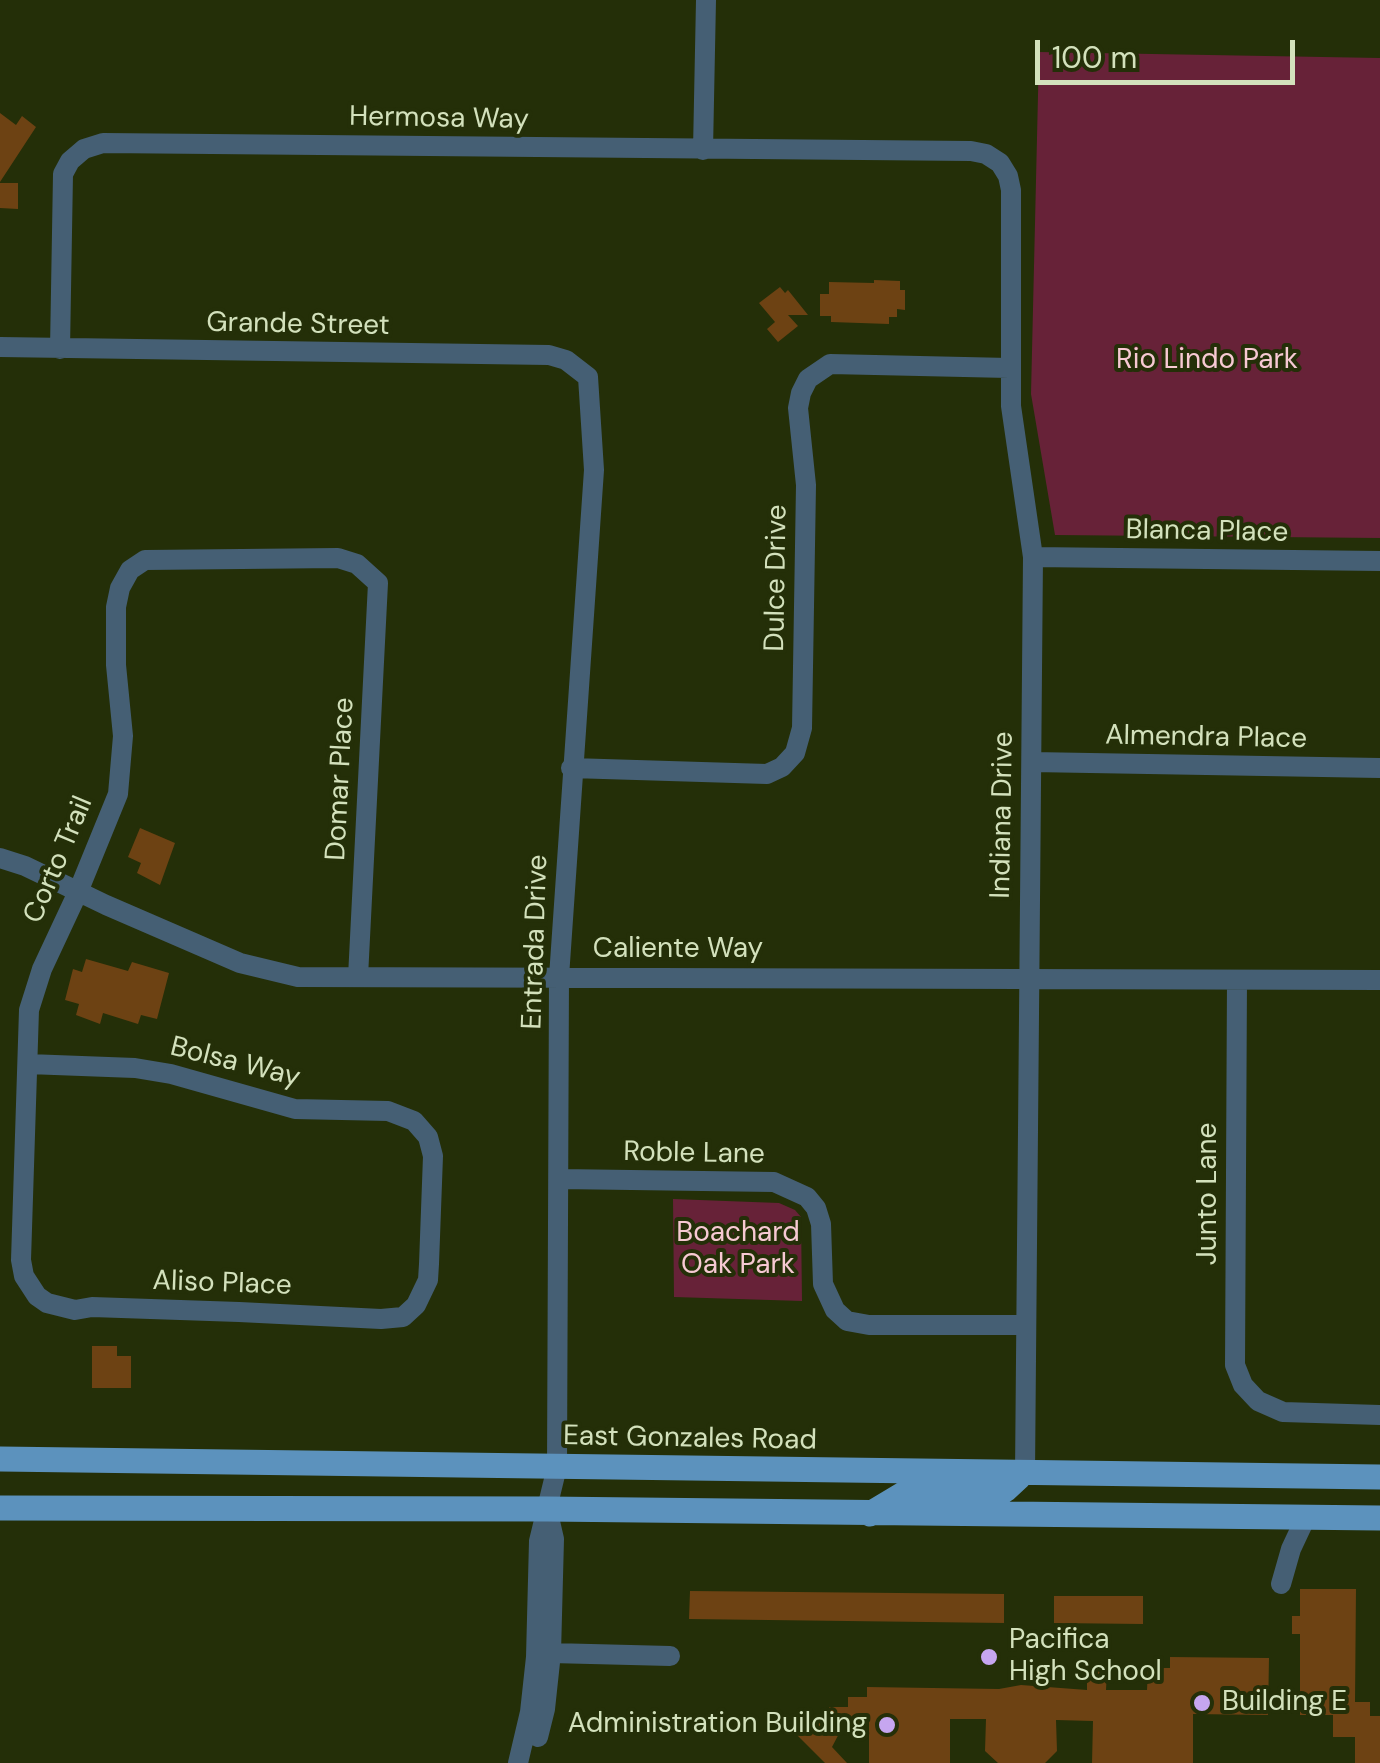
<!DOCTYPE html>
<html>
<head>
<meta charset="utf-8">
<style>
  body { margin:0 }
  #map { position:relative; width:1380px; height:1763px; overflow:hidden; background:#242f08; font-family:"DM Sans",sans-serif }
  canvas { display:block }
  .scale { position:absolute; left:1035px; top:40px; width:260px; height:45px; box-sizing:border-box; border:5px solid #d3e1bc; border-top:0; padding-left:12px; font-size:30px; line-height:35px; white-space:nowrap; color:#d3e1bc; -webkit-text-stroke:8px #242f08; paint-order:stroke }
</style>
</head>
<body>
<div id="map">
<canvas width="1380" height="1763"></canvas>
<div class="scale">100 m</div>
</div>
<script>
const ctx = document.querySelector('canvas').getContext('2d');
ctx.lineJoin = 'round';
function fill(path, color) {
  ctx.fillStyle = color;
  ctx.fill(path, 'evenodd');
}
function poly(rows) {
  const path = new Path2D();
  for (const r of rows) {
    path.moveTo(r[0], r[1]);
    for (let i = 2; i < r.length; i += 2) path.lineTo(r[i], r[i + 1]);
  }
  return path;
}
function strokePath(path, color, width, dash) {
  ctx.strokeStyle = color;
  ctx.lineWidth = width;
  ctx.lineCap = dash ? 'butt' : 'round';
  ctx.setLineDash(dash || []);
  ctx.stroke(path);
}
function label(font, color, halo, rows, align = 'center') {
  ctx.font = font + ' "DM Sans",sans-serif';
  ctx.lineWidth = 8;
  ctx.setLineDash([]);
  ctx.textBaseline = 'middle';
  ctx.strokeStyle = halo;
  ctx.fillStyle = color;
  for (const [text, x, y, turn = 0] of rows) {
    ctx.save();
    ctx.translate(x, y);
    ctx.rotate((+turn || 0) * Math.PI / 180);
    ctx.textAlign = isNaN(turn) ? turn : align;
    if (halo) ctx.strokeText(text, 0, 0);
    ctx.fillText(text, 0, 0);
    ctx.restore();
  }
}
const green = poly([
  [1039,52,1380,58,1380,538,1055,535,1031,394],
  [673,1199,779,1203,795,1210,801,1217,802,1301,674,1297]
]);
const building = poly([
  [0,113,16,125,22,116,36,127,0,182],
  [0,183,18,183,18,209,0,208],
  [874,280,900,281,900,290,905,290,905,310,897,309,897,317,889,317,889,324,831,322,831,316,820,316,820,294,829,294,829,282,874,283],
  [780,287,785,293,788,290,808,315,788,315,798,326,778,342,767,329,775,322,759,303],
  [140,828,175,843,160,885,137,873,141,863,128,857],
  [86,959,128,971,132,962,169,973,157,1019,141,1015,138,1024,103,1013,100,1024,76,1015,79,1004,65,1000,73,969,82,972],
  [92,1346,117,1346,117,1356,131,1356,131,1388,92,1388],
  [1300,1589,1356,1589,1355,1702,1370,1702,1370,1716,1380,1716,1380,1763,1355,1763,1355,1737,1333,1737,1333,1715,1300,1715,1300,1634,1292,1634,1292,1616,1300,1616],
  [690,1591,1004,1594,1004,1623,689,1619],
  [1054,1596,1143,1596,1143,1624,1054,1623],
  [1170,1657,1269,1658,1268,1715,1193,1714,1193,1763,1092,1763,1093,1721,1056,1720,1057,1751,1045,1763,998,1763,985,1751,986,1719,950,1719,950,1763,869,1763,869,1722,843,1726,832,1747,847,1763,825,1763,789,1727,810,1727,810,1717,829,1717,829,1707,848,1707,848,1697,867,1697,867,1687,999,1689,1021,1685,1087,1690,1087,1672,1107,1671,1106,1690,1147,1690,1148,1668,1170,1668]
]);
const minor = poly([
  [703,150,706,0],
  [0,347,549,355,566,360,588,377,594,470,559,977,557,1467,539,1541,536,1657,530,1712,518,1763],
  [60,349,63,174,70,161,84,149,103,143,971,151,986,154,1000,163,1008,176,1011,190,1011,406,1033,557,1025,1473],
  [1033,557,1380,561],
  [1032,762,1380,768],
  [571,768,767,774,782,767,795,753,802,728,806,485,798,408,801,393,808,379,830,364,1009,368],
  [0,858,25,866,106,905,240,963,298,977,1380,980],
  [1237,980,1235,1365,1243,1385,1258,1401,1283,1412,1380,1415],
  [28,1064,135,1068,171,1074,295,1109,388,1111,414,1121,428,1137,433,1156,429,1264,428,1280,416,1305,403,1317,381,1319,239,1312,92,1307,75,1310,47,1303,37,1296,24,1276,21,1260,29,1010,42,969,78,892,118,794,123,736,116,665,116,607,120,588,130,570,145,560,338,558,357,564,378,583,358,977],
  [560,1179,774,1182,807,1197,816,1208,821,1224,823,1284,835,1310,847,1321,869,1325,1026,1325],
  [1281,1584,1291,1549,1306,1517],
  [551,1653,670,1656],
  [538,1737,545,1709,551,1653,554,1539,548,1513]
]);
const major = poly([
  [0,1459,1380,1477],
  [0,1508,547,1509,1380,1518],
  [870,1514,905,1493,1005,1490,1019,1477]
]);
const markers = [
  [989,1657,10,"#c6a6f0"],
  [1202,1703,10,"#c6a6f0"],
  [887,1725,10,"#c6a6f0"]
];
const streetNames = [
  ["Hermosa Way",439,119,1],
  ["Grande Street",298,325,1],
  ["Blanca Place",1207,532,1],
  ["Dulce Drive",777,578,-89],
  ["Almendra Place",1206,738,1],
  ["Domar Place",341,779,-87],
  ["Indiana Drive",1003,815,-89],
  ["Corto Trail",59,860,-67],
  ["Entrada Drive",536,942,-88],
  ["Caliente Way",678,950],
  ["Bolsa Way",235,1063,14],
  ["Roble Lane",694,1154,1],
  ["Junto Lane",1209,1194,-90],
  ["Aliso Place",222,1284,2],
  ["East Gonzales Road",690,1439,1]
];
const parkNames = [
  ["Rio Lindo Park",1207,361],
  ["Boachard",738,1234],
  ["Oak Park",738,1266]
];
const poiNames = [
  ["Pacifica",1009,1641],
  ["High School",1009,1673],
  ["Building E",1222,1703],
  ["Administration Building",867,1725,"right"]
];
fill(green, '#672238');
fill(building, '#6d4213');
strokePath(minor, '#455f74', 20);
strokePath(major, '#5c92bd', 25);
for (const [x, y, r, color] of markers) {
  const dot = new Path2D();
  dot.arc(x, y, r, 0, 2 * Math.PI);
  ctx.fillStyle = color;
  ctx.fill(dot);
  strokePath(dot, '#242f08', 4);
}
label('28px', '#d3e1bc', '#242f08', streetNames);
label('28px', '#f7c9d3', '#242f08', parkNames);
label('28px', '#d3e1bc', '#242f08', poiNames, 'left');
</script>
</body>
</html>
